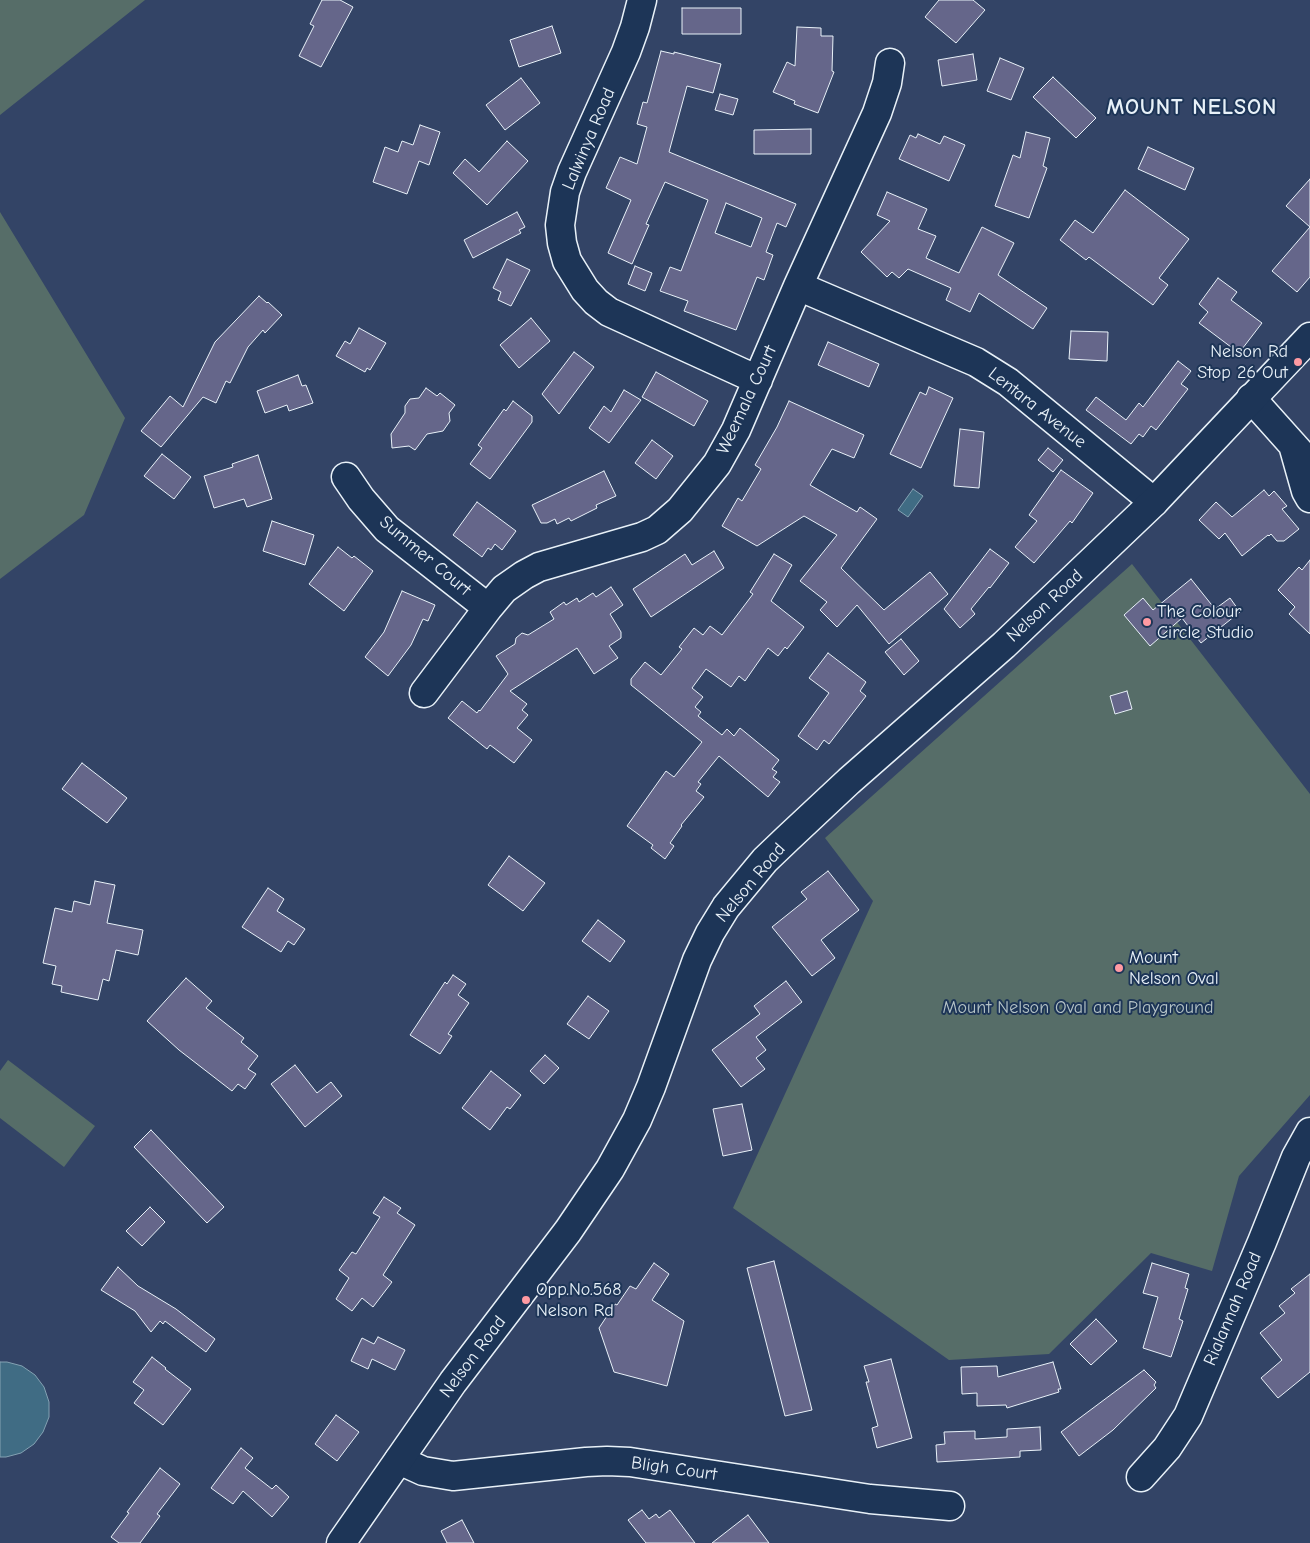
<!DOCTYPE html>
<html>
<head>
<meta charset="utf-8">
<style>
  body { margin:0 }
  canvas { display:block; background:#346 }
</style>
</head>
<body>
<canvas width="1310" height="1543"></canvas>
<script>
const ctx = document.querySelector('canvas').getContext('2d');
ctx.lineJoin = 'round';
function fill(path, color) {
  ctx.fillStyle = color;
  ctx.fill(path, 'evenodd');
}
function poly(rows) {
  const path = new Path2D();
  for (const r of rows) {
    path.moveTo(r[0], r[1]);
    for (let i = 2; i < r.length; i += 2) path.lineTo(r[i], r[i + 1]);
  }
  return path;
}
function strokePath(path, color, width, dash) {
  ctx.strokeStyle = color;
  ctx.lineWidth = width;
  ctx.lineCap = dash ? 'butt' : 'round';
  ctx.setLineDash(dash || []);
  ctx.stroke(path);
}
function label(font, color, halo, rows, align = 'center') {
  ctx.font = font + ' "Comic Neue",sans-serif';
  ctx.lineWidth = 4;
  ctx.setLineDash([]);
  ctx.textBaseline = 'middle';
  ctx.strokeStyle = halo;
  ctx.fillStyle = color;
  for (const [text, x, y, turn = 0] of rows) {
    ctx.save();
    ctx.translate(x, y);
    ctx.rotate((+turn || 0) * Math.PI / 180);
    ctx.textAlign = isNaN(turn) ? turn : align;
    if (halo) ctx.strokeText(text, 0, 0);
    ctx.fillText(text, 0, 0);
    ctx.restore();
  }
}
const green = poly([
  [0,0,145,0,0,115],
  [0,212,125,418,84,515,0,579],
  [1132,564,1310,794,1310,1095,1239,1176,1212,1271,1151,1253,1049,1354,949,1360,733,1208,873,901,825,838],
  [8,1060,95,1126,64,1167,0,1118,0,1071]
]);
const water = poly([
  [913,489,923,496,908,517,898,510,913,489],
  [0,1362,7,1362,22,1366,35,1375,44,1387,49,1402,49,1417,43,1432,34,1444,21,1453,6,1457,0,1457,0,1362]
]);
const building = poly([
  [322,0,340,0,353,7,321,67,299,56,314,26,310,24,322,0],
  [939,0,973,0,985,10,956,43,925,17,939,0],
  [682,8,741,8,741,34,682,34,682,8],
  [552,26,561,53,519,67,510,40,552,26],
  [797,27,821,28,821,36,833,36,832,71,834,72,818,113,794,104,795,101,773,92,787,62,795,66,797,27],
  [661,51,674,54,674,52,721,64,713,93,687,86,669,152,796,204,786,227,777,223,766,252,773,255,764,280,757,277,736,330,684,311,688,301,660,291,670,267,681,271,708,200,665,182,646,224,649,225,632,264,608,253,631,200,606,188,620,157,637,164,647,127,637,124,643,102,647,103,661,51],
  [726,203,762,218,751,247,715,233,726,203],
  [973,54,977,80,942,86,938,60,973,54],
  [1000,58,1024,68,1011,100,987,91,1000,58],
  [1053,77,1096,118,1076,138,1033,97,1053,77],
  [521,78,540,103,505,130,486,105,521,78],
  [720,94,738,99,733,115,715,110,720,94],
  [420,125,440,132,429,165,419,161,407,194,373,182,385,147,398,152,402,141,413,145,420,125],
  [811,129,811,154,754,154,754,130,811,129],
  [1026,132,1050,138,1043,166,1047,168,1029,218,995,206,1013,155,1020,158,1026,132],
  [918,134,940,144,944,136,965,145,949,181,899,159,910,135,916,138,918,134],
  [507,141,528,161,487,205,453,173,465,159,479,172,507,141],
  [1148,147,1194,168,1185,190,1138,169,1148,147],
  [1310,179,1310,227,1286,206,1310,179],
  [1125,190,1189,239,1159,278,1168,285,1153,305,1089,257,1086,260,1060,240,1075,220,1093,233,1125,190],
  [887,192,927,209,918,229,936,236,926,258,959,273,982,227,1014,243,998,275,1047,308,1033,329,979,293,970,312,946,300,951,288,908,269,899,278,892,272,887,277,861,252,890,221,877,215,887,192],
  [517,212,525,227,519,230,521,233,473,258,464,240,517,212],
  [1310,227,1310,277,1297,292,1272,271,1310,227],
  [507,259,530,270,511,306,498,300,501,292,493,288,507,259],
  [635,266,652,273,645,291,628,284,635,266],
  [1218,278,1237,292,1231,300,1262,323,1239,353,1199,323,1208,312,1199,304,1218,278],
  [259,296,267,303,268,302,282,315,265,333,263,330,248,347,230,383,226,381,216,403,203,397,161,447,141,431,170,396,183,407,215,342,259,296],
  [531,318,550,341,519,368,500,345,531,318],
  [359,328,386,343,370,370,367,368,365,372,336,356,345,341,350,344,359,328],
  [1071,331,1108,332,1107,361,1069,359,1071,331],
  [828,342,879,364,869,387,818,365,828,342],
  [574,352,594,367,559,414,542,394,574,352],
  [1178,361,1191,371,1181,384,1188,389,1156,430,1151,426,1143,437,1139,434,1131,444,1086,410,1096,397,1126,420,1139,403,1143,407,1178,361],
  [656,372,708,401,694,426,642,397,656,372],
  [298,375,302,386,306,385,313,403,289,411,287,405,265,413,257,391,298,375],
  [929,387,953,398,921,468,890,454,920,392,926,395,929,387],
  [426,388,437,396,440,393,455,405,449,413,450,421,443,431,427,434,415,450,409,446,392,448,391,434,405,413,405,406,410,399,419,398,426,388],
  [624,390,641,400,609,443,589,428,604,406,611,412,624,390],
  [513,401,532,416,532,422,490,479,470,464,482,448,478,445,504,409,506,411,513,401],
  [789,401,864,435,854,458,832,449,810,485,857,512,860,507,877,519,841,568,884,610,930,572,948,594,889,644,857,605,837,627,820,610,827,602,800,581,837,535,804,516,757,546,722,526,738,498,742,501,761,469,755,465,777,427,789,401],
  [960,429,984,432,979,488,954,486,960,429],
  [652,440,673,456,656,479,635,463,652,440],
  [1048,448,1063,460,1053,472,1038,460,1048,448],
  [162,454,191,477,174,499,144,476,162,454],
  [258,455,272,499,247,507,244,499,214,508,204,476,233,467,232,464,258,455],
  [1061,470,1093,493,1072,523,1070,521,1034,563,1015,547,1037,521,1029,515,1061,470],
  [604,471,616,496,596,505,597,508,571,521,569,518,557,524,555,519,547,523,541,523,532,505,604,471],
  [1264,490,1269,496,1274,491,1287,506,1282,509,1299,529,1284,541,1277,541,1271,534,1269,536,1268,535,1242,556,1225,533,1219,539,1199,520,1216,502,1232,517,1264,490],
  [477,502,516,531,502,550,495,544,491,550,488,548,482,557,453,535,477,502],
  [272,521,314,535,305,565,263,551,272,521],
  [338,547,352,558,354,556,373,571,344,611,309,584,338,547],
  [990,549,1009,563,990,588,989,587,971,609,975,614,960,628,944,609,990,549],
  [714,551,724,568,651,617,633,589,685,554,692,565,714,551],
  [774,554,792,565,771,601,804,627,787,649,785,647,778,656,768,648,745,681,739,676,731,687,706,669,692,688,703,697,695,707,701,712,698,716,722,735,727,729,734,736,740,728,779,760,772,769,777,772,773,777,780,782,768,797,719,756,698,782,701,784,696,791,704,797,681,825,682,826,670,843,674,846,665,859,651,848,653,845,627,826,666,771,674,777,702,742,631,685,631,679,645,662,661,675,682,649,679,647,694,628,703,635,710,626,722,635,753,594,750,592,774,554],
  [1310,560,1310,634,1289,614,1295,607,1278,590,1299,567,1302,570,1310,560],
  [1191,579,1215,609,1230,598,1240,612,1201,643,1182,618,1150,646,1124,615,1143,598,1153,610,1191,579],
  [611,587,623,605,610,614,621,632,621,638,609,646,618,658,594,674,577,648,510,691,527,704,522,710,528,715,517,728,532,740,514,763,490,745,487,749,448,718,462,701,477,713,479,710,480,711,508,674,496,656,515,644,516,638,522,633,528,635,554,619,550,612,564,602,566,605,577,598,579,602,593,593,596,597,611,587],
  [402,591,435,605,428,621,423,619,411,645,388,676,365,657,384,632,402,591],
  [901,639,919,661,904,675,885,652,901,639],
  [828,653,866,682,860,691,866,696,829,744,824,740,817,750,798,736,829,693,809,678,828,653],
  [1127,691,1132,709,1115,714,1110,696,1127,691],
  [82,763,127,798,107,823,62,789,82,763],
  [509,856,545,883,523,911,488,885,509,856],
  [828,871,859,910,821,940,835,958,812,976,772,927,807,899,801,892,828,871],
  [95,881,115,885,107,923,143,930,138,955,116,950,109,981,103,979,98,1000,61,992,62,986,52,984,56,966,43,963,55,908,72,912,74,901,90,905,95,881],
  [268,888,284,899,277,911,305,929,294,945,288,941,281,952,242,927,268,888],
  [598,920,625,941,610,962,582,941,598,920],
  [453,975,466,984,458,995,469,1003,448,1034,452,1036,440,1054,410,1035,445,982,447,984,453,975],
  [186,978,212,1001,206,1008,244,1038,241,1042,258,1056,248,1069,256,1074,245,1089,238,1084,232,1091,179,1050,147,1021,186,978],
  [786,981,802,1002,756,1037,766,1050,756,1058,765,1069,741,1087,712,1050,760,1014,754,1006,786,981],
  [588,996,609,1011,589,1039,567,1024,588,996],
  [545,1055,559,1068,544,1084,530,1071,545,1055],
  [295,1065,317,1093,331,1082,342,1096,305,1127,271,1084,295,1065],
  [491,1071,521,1095,510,1109,507,1107,490,1130,462,1108,491,1071],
  [742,1104,752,1150,723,1156,713,1109,742,1104],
  [151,1130,224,1207,207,1223,134,1147,151,1130],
  [384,1197,401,1208,397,1213,415,1225,383,1275,392,1282,373,1307,362,1298,352,1311,336,1299,349,1278,339,1270,352,1252,356,1254,380,1217,373,1213,384,1197],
  [150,1207,165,1222,142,1246,126,1231,150,1207],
  [774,1261,812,1410,785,1416,747,1268,774,1261],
  [654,1263,669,1274,652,1300,684,1321,667,1386,614,1372,599,1328,615,1304,617,1305,630,1286,636,1289,654,1263],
  [1152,1263,1189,1274,1185,1288,1188,1289,1179,1319,1183,1321,1171,1357,1143,1348,1158,1297,1143,1293,1152,1263],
  [118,1267,138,1286,176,1309,215,1339,206,1352,165,1321,163,1324,160,1321,151,1332,135,1311,101,1290,118,1267],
  [1310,1274,1310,1372,1278,1398,1261,1378,1282,1360,1260,1333,1285,1313,1279,1306,1295,1293,1291,1289,1310,1274],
  [1096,1319,1117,1341,1091,1365,1070,1344,1096,1319],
  [378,1337,405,1350,395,1370,372,1359,368,1369,351,1361,362,1338,374,1344,378,1337],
  [152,1357,166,1368,165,1369,191,1389,163,1425,134,1403,144,1390,133,1382,152,1357],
  [891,1359,912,1438,877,1448,872,1428,878,1426,866,1382,869,1382,864,1366,891,1359],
  [1053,1362,1061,1389,1058,1389,1059,1392,1007,1408,1006,1405,977,1406,977,1393,962,1394,961,1367,997,1366,998,1377,1053,1362],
  [1144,1370,1156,1382,1154,1385,1156,1388,1113,1430,1079,1456,1061,1432,1144,1370],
  [336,1415,359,1432,337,1461,315,1444,336,1415],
  [1040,1427,1041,1450,1020,1451,1020,1457,937,1462,936,1445,945,1444,944,1432,975,1431,975,1439,1007,1437,1007,1429,1040,1427],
  [241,1448,253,1458,245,1468,272,1489,276,1485,289,1497,272,1517,243,1491,233,1504,211,1488,241,1448],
  [160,1468,180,1484,157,1514,160,1516,140,1543,119,1543,111,1537,129,1513,127,1512,160,1468],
  [642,1510,649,1519,656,1514,659,1518,670,1510,695,1543,646,1543,628,1520,642,1510],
  [748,1515,769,1543,712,1543,748,1515],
  [462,1520,474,1543,447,1543,441,1531,462,1520]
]);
const minor = poly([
  [642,0,635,27,626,52,572,172,565,192,560,225,562,243,567,261,585,290,596,302,609,312,758,380],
  [798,286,976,362,1008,382,1154,502],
  [1251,398,1310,464],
  [1293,445,1306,491,1310,498],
  [346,477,361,499,387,529,488,608],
  [424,693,488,608,504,589,524,575,539,567,642,537,657,530,680,510,717,464,736,430,798,286,877,113,887,83,890,63],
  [399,1460,423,1471,453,1476,586,1462,607,1461,630,1462,870,1499,950,1506],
  [1141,1477,1167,1448,1188,1416,1262,1242,1296,1157,1310,1132]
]);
const major = poly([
  [341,1543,453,1382,568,1231,610,1169,637,1120,651,1087,697,960,710,933,726,907,765,860,787,839,849,781,1004,645,1154,502,1310,337]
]);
const markers = [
  [1298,362,5,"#ff9aa2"],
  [1147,622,5,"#ff9aa2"],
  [1119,968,5,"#ff9aa2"],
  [526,1300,5,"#ff9aa2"]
];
const streetNames = [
  ["Lalwinya Road",589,139,-67],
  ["Weemala Court",747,400,-65],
  ["Lentara Avenue",1037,408,38],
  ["Summer Court",425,556,40],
  ["Nelson Road",1045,606,-43],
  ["Nelson Road",751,883,-50],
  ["Rialannah Road",1233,1309,-67],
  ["Nelson Road",473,1357,-53],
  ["Bligh Court",674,1469,8]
];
const poiNames = [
  ["Nelson Rd",1288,352,"right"],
  ["Stop 26 Out",1288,373,"right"],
  ["The Colour",1157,612],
  ["Circle Studio",1157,633],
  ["Mount",1129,958],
  ["Nelson Oval",1129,979],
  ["Opp.No.568",536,1290],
  ["Nelson Rd",536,1311]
];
const parkNames = [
  ["Mount Nelson Oval and Playground",1078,1008]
];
const districtNames = [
  ["MOUNT NELSON",1192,108]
];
fill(green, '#566d68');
fill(water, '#406c84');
strokePath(water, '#83a1b2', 1);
fill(building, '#65668a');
strokePath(building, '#e8f1f8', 1);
strokePath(minor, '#e8f1f8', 31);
strokePath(major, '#e8f1f8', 31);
strokePath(minor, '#1d3557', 28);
strokePath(major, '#1d3557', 28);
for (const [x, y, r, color] of markers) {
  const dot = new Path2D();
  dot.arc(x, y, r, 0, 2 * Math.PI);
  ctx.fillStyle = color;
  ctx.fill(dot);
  strokePath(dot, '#1d3557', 2);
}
label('18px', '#e8f1f8', '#1d3557', streetNames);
label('18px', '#e8f1f8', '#1d3557', poiNames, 'left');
label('18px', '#b5c3c6', '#1d3557', parkNames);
ctx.letterSpacing = '1px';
label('bold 22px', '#e8f1f8', '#1d3557', districtNames);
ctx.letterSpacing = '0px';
</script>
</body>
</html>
